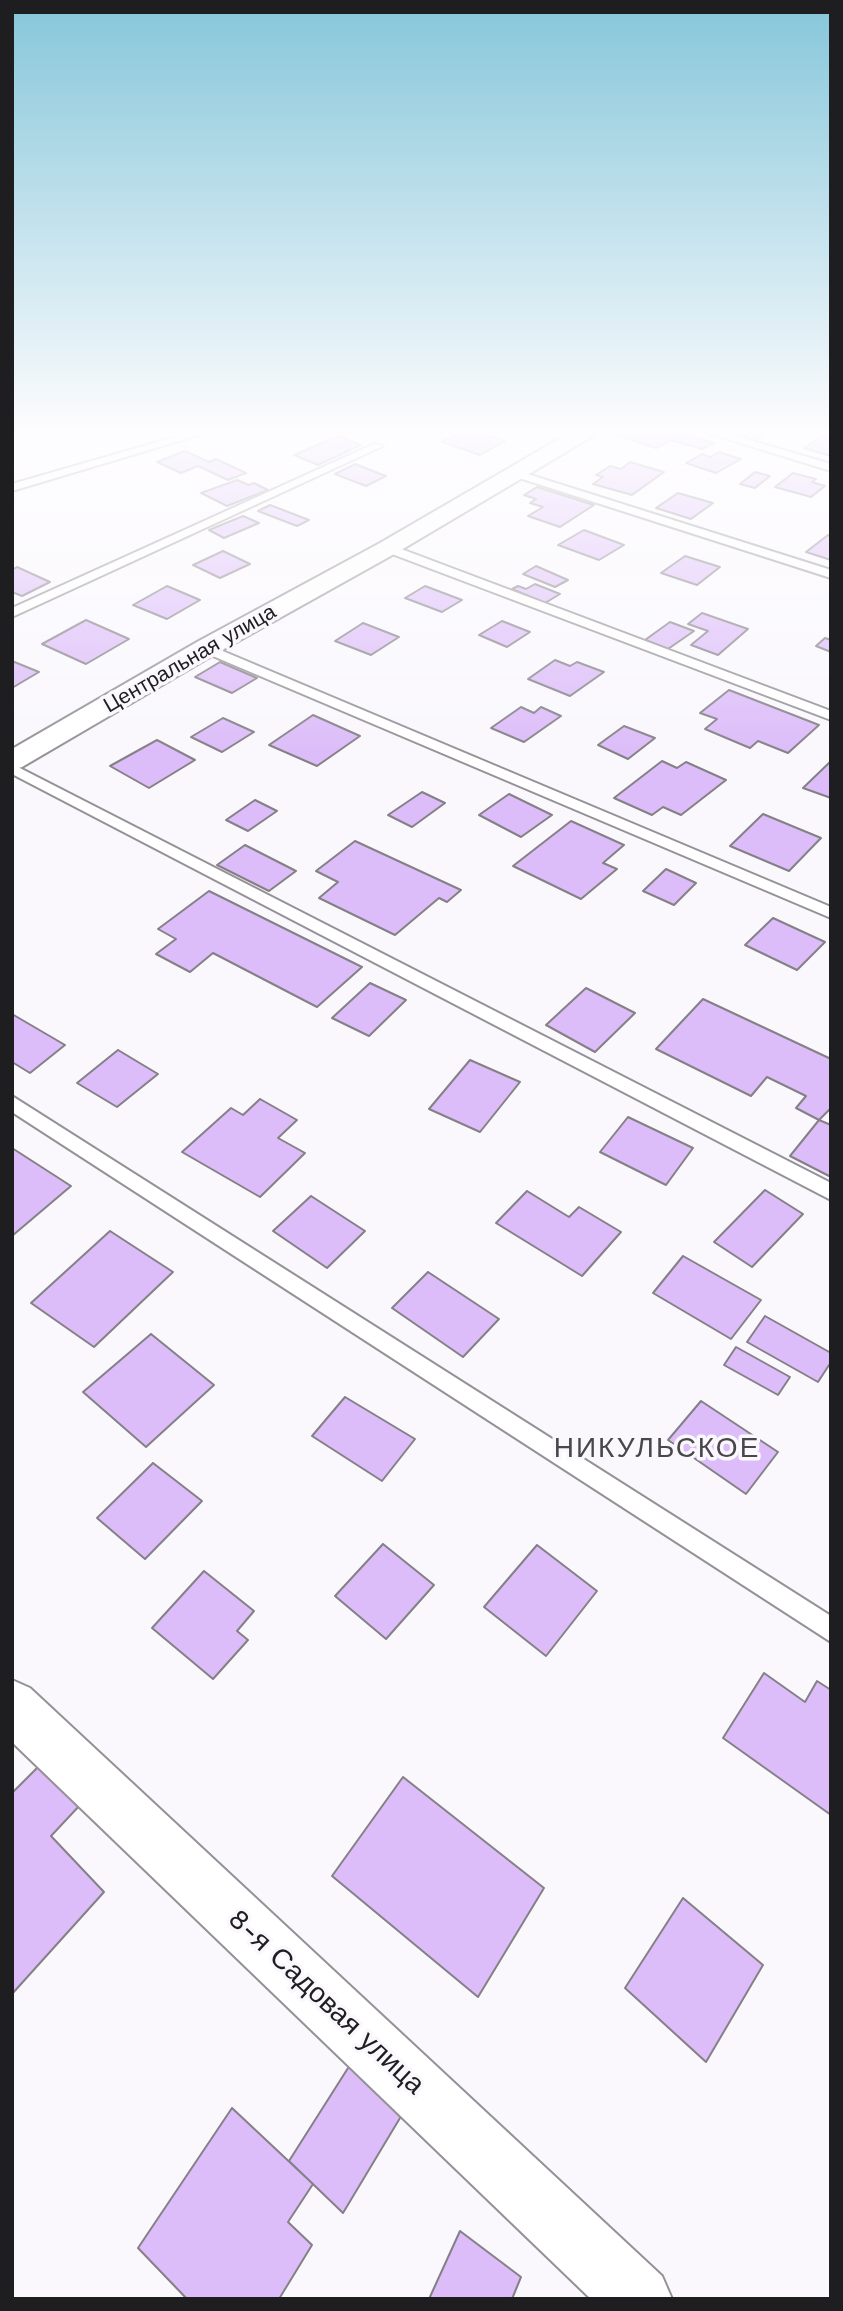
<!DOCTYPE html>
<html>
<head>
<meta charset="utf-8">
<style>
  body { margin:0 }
  #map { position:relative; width:843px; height:2311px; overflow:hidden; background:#faf8fd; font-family:"Work Sans",sans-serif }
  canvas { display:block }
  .frame { position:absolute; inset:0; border:14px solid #1e1d1f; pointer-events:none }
</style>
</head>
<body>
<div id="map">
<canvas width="843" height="2311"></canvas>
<div class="frame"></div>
</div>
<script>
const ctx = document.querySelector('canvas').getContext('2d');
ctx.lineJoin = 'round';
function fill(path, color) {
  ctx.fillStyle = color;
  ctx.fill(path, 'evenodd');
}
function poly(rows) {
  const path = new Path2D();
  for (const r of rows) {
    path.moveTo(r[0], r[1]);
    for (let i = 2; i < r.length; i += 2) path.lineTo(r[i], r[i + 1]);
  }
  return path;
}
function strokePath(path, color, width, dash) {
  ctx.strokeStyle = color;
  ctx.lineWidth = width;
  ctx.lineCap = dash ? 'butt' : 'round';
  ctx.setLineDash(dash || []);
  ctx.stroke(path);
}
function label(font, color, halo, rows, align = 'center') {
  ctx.font = font + ' "Work Sans",sans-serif';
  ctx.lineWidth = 7;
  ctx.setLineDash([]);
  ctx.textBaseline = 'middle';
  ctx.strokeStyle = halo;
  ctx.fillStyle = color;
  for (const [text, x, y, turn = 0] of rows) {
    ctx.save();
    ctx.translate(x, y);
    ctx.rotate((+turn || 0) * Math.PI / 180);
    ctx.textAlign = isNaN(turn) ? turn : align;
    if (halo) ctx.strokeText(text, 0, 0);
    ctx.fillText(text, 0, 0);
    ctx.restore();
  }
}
const building = poly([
  [461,432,477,432,505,441,480,455,442,442,461,432],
  [623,432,681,432,714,443,702,449,671,440,656,448,617,435,623,432],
  [731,432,768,432,757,440,731,432],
  [824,435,831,437,831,456,804,448,824,435],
  [338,436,361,445,318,465,294,455,338,436],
  [185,451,209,462,216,459,246,473,228,480,198,466,181,473,157,462,185,451],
  [719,452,741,459,716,473,686,463,702,454,710,457,719,452],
  [630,462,664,472,632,495,593,484,603,477,596,475,610,466,621,469,630,462],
  [355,464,386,476,366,486,335,474,355,464],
  [755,472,770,476,755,488,740,484,755,472],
  [793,473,816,479,812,482,825,486,811,497,775,487,793,473],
  [237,480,249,485,254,483,268,490,227,506,201,493,237,480],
  [537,487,594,505,560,527,528,516,543,507,530,503,536,499,524,495,537,487],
  [678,493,713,503,691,519,656,508,678,493],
  [270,505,309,520,297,526,258,511,270,505],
  [243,516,259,523,224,538,209,530,243,516],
  [584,530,624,545,599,560,558,545,584,530],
  [828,535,831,536,831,560,806,552,828,535],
  [223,551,250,564,220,578,193,565,223,551],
  [685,556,720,567,697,585,661,573,685,556],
  [536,566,568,580,555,587,523,574,536,566],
  [17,567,50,582,22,596,12,592,12,570,17,567],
  [535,584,560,594,545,603,512,589,518,586,526,589,535,584],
  [167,586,200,600,167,619,133,605,167,586],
  [425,586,462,600,442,612,405,598,425,586],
  [702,613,748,629,718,655,691,645,708,631,688,624,702,613],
  [86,620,129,639,86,664,42,644,86,620],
  [502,621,530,632,507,647,479,635,502,621],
  [670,622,694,631,668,649,645,640,670,622],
  [363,623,399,637,371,655,335,641,363,623],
  [825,638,831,640,831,652,816,646,825,638],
  [555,660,570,666,577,662,604,672,570,696,528,679,555,660],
  [12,661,39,672,12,688,12,661],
  [220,662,257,678,232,693,195,677,220,662],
  [729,690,819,725,788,753,758,741,750,748,705,729,717,719,700,713,729,690],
  [521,707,534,713,541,707,561,716,524,742,491,728,521,707],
  [313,715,360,736,317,766,269,745,313,715],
  [223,718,254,732,222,752,191,737,223,718],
  [624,726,655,738,628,759,598,745,624,726],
  [157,740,195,760,149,788,110,766,157,740],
  [662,761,677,768,686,762,726,780,681,815,663,807,652,815,614,798,662,761],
  [831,761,831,798,803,788,831,761],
  [422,792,445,803,412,827,388,815,422,792],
  [509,794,552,815,521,837,479,815,509,794],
  [255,800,277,811,248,831,226,820,255,800],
  [763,814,821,838,789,871,730,846,763,814],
  [571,821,624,845,603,863,617,869,581,899,513,866,571,821],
  [355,841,461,890,447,902,439,898,395,935,319,898,338,882,316,871,355,841],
  [245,845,296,871,269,891,217,865,245,845],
  [666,869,696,883,674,905,643,891,666,869],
  [209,891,362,967,317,1007,213,953,190,972,156,954,176,939,158,929,209,891],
  [773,918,825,942,797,970,745,945,773,918],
  [370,983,406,1000,369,1036,332,1018,370,983],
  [586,988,635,1013,595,1052,546,1025,586,988],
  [703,999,831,1059,831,1108,819,1120,796,1108,806,1096,767,1077,751,1096,656,1049,703,999],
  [12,1014,65,1045,30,1073,12,1062,12,1014],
  [118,1050,158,1074,117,1107,77,1083,118,1050],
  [470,1060,520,1082,480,1132,429,1109,470,1060],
  [260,1099,297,1120,278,1138,305,1153,260,1197,182,1152,231,1108,243,1115,260,1099],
  [628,1117,693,1148,666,1185,600,1152,628,1117],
  [819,1120,831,1125,831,1177,790,1156,819,1120],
  [12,1148,71,1186,12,1236,12,1148],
  [765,1190,803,1214,752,1267,714,1242,765,1190],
  [527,1191,569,1217,579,1207,621,1232,582,1276,496,1223,527,1191],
  [311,1196,365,1231,327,1268,273,1231,311,1196],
  [110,1231,173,1272,94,1347,31,1303,110,1231],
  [683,1256,761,1300,731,1339,653,1293,683,1256],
  [428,1272,499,1319,463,1357,392,1308,428,1272],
  [765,1316,831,1353,831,1362,818,1382,747,1342,765,1316],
  [151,1334,214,1385,146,1447,83,1392,151,1334],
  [736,1347,790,1377,778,1395,724,1365,736,1347],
  [345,1397,415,1439,382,1481,312,1436,345,1397],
  [701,1401,778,1452,746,1494,668,1440,701,1401],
  [153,1463,202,1501,145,1559,97,1518,153,1463],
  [383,1544,434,1585,386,1639,335,1596,383,1544],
  [537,1545,597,1591,546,1656,484,1607,537,1545],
  [204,1571,254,1611,237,1631,248,1640,213,1679,152,1628,204,1571],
  [764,1673,805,1702,817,1681,831,1690,831,1815,723,1738,764,1673],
  [42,1763,81,1804,51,1836,104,1892,12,1994,12,1793,42,1763],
  [403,1777,544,1888,478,1997,332,1876,403,1777],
  [683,1898,763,1965,706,2062,625,1988,683,1898],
  [355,2057,409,2103,343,2213,289,2161,355,2057],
  [232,2108,313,2184,288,2222,312,2245,279,2299,187,2299,138,2248,232,2108],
  [460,2231,521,2277,512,2299,429,2299,460,2231]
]);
const service = poly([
  [192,432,209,432,12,491,12,484,192,432],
  [705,432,722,432,831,464,831,471,705,432],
  [374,444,383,446,12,617,12,608,374,444],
  [510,471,518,471,831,570,831,578,510,475,510,471],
  [388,544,831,711,831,720,384,551,384,545,388,544],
  [206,644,831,907,831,918,201,651,201,645,206,644],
  [12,764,831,1183,831,1200,12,774,12,764],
  [12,1096,831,1616,831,1642,12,1112,12,1096]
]);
const minor = poly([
  [12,1680,30,1688,662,2276,672,2299,591,2299,12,1742,12,1680]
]);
const tertiary = poly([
  [571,432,596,432,593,436,396,553,215,654,22,767,12,770,12,749,197,642,380,543,571,432]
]);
const farStreetnames = [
  ["Центральная улица",190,659,-30]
];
const quarterNames = [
  ["НИКУЛЬСКОЕ",657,1449]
];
const nearStreetnames = [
  ["8-я Садовая улица",326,2002,43]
];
fill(building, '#dcbcf9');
strokePath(building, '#848186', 2);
strokePath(service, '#959297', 4);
strokePath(minor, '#959297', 4);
strokePath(tertiary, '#959297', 4);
fill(service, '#fff');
fill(minor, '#fff');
fill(tertiary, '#fff');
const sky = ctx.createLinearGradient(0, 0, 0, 756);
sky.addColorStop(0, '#85c6da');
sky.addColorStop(0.57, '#fdfcfe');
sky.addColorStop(1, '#fdfcfe00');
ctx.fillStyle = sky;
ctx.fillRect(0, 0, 843, 756);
label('21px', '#1e1d1f', '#faf8fd', farStreetnames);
ctx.letterSpacing = '2px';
label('28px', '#49474b', '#faf8fd', quarterNames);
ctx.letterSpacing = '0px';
label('28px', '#1e1d1f', '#faf8fd', nearStreetnames);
</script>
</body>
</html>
